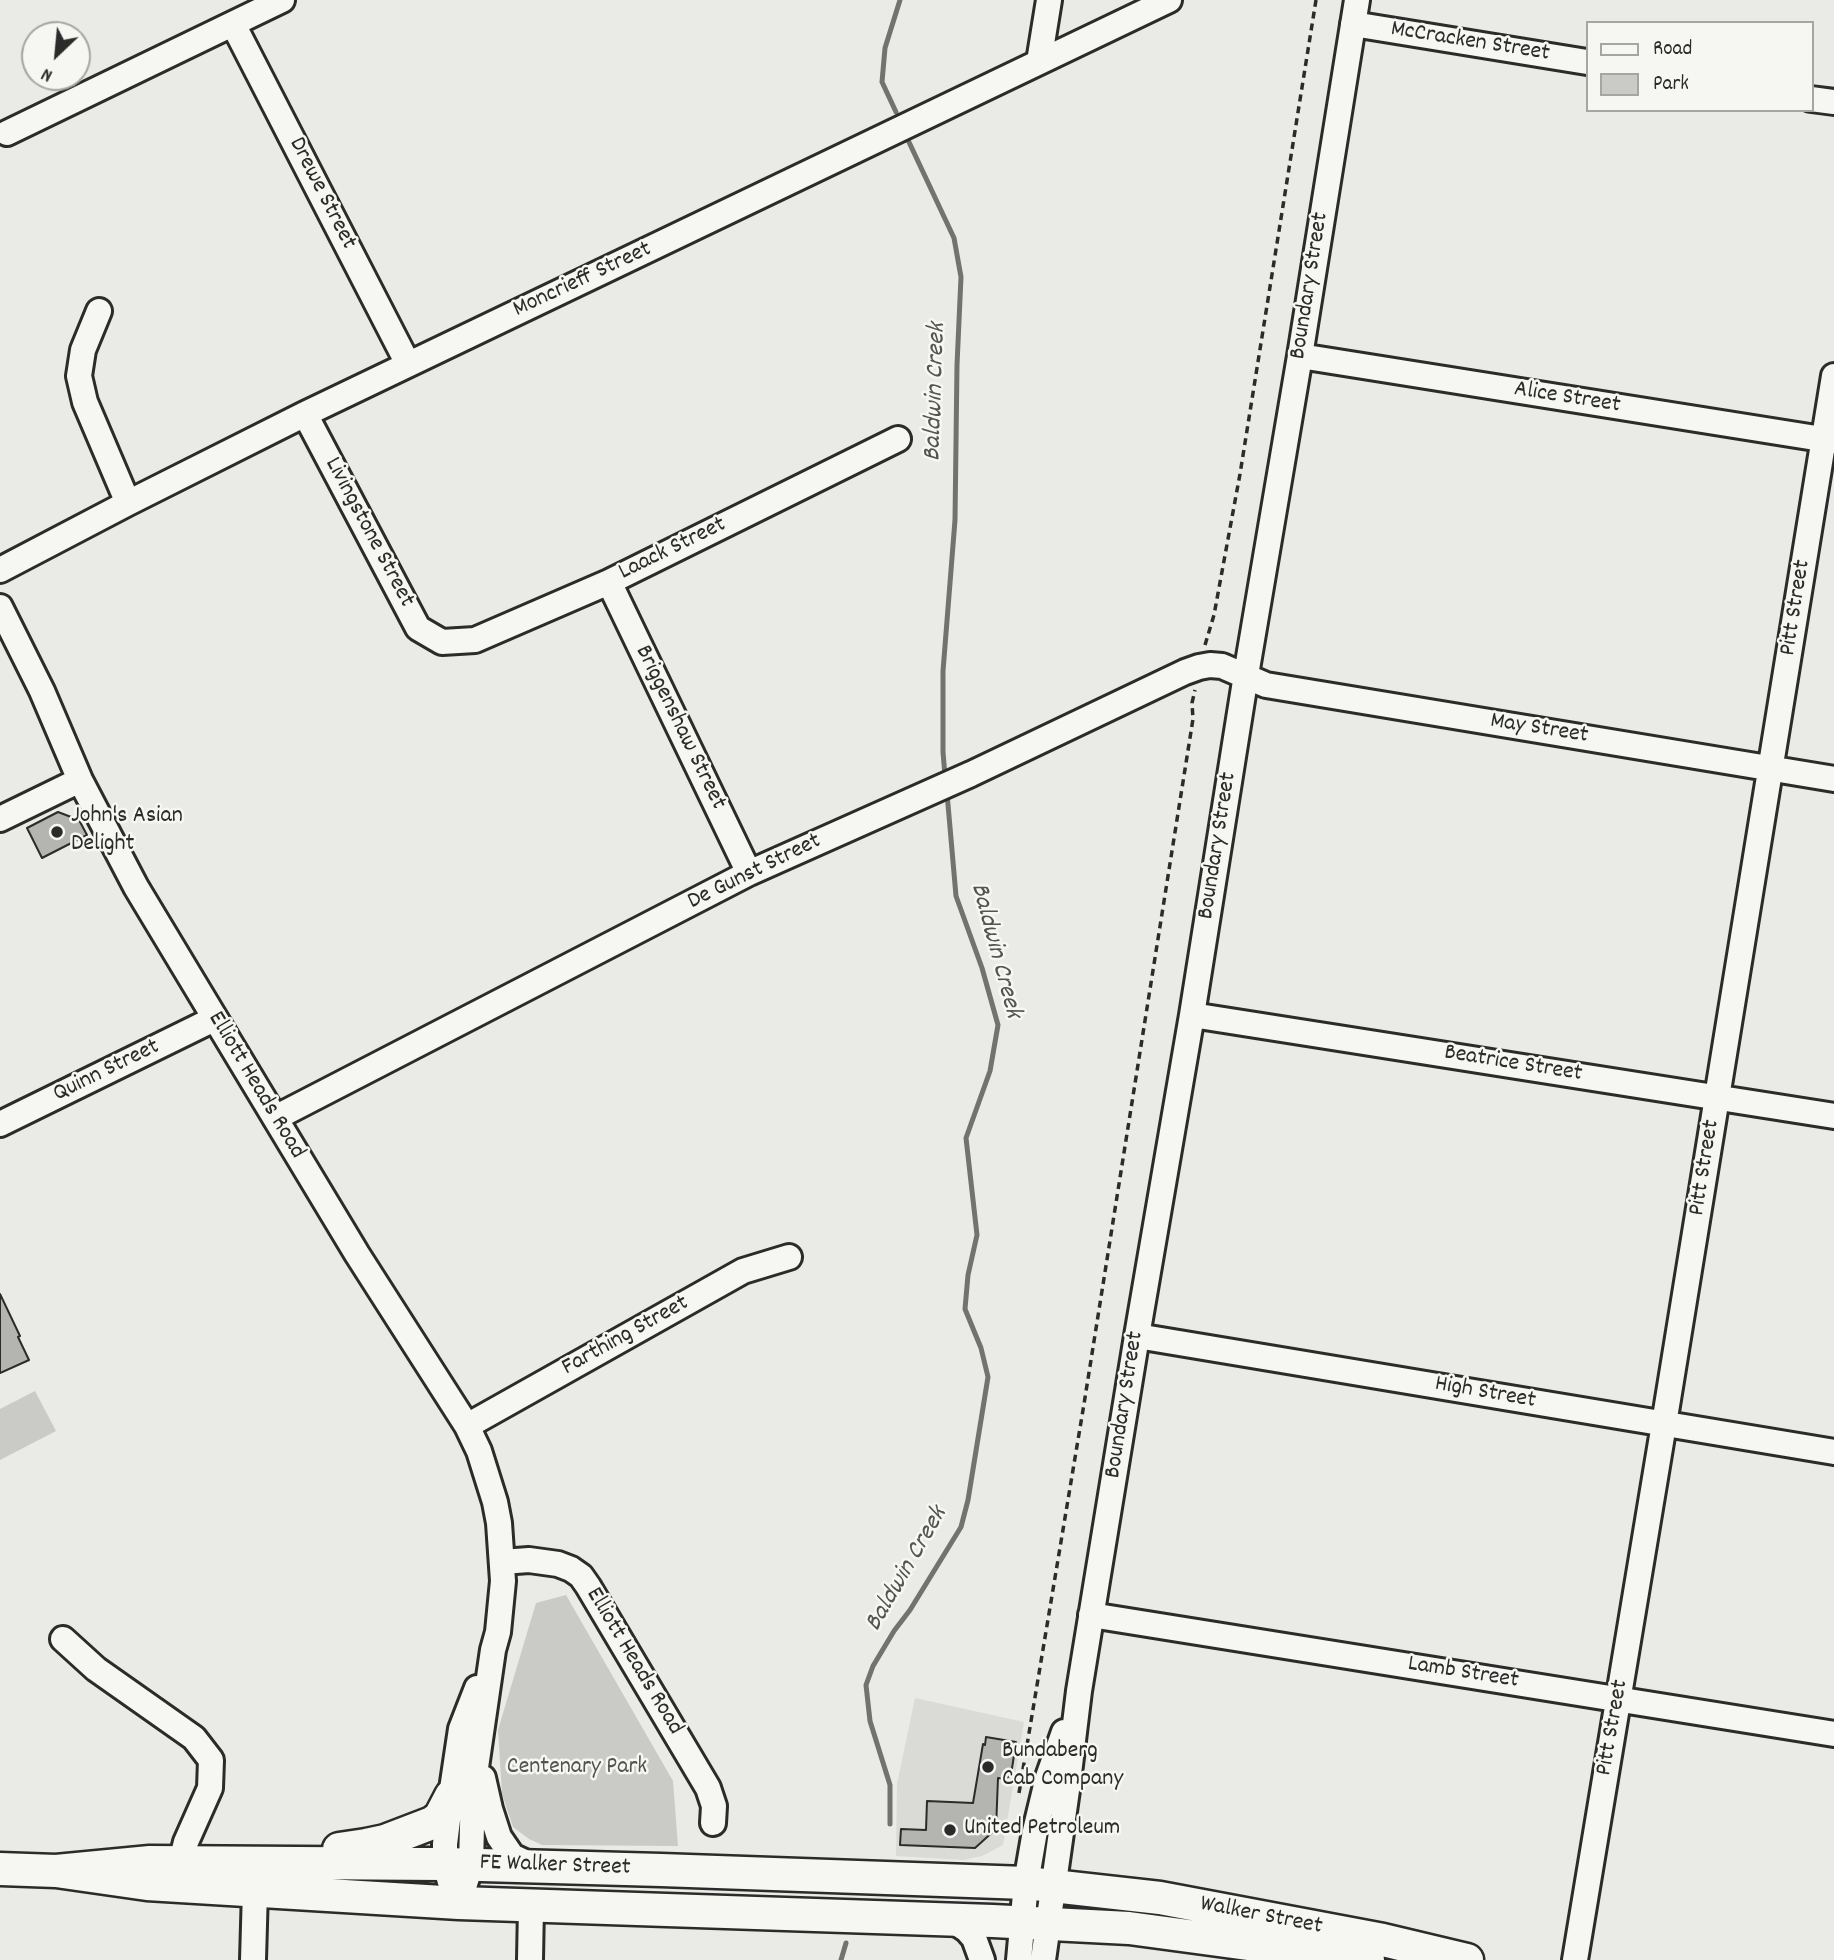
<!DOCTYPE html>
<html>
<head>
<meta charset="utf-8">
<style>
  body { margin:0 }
  #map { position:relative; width:1834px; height:1960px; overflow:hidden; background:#eaeae6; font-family:Dekko,sans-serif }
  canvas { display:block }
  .legend { position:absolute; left:1586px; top:21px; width:228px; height:91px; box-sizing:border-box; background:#f6f6f2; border:2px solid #a5a5a2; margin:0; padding:9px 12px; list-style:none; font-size:21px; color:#2b2b2b }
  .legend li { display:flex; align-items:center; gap:14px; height:35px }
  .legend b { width:35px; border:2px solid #a5a5a2 }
  .north { position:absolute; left:21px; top:21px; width:70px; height:70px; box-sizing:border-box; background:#f6f6f2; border:2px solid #a5a5a2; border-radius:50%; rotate:206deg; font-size:19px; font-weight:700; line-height:28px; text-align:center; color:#2b2b2b }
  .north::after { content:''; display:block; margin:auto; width:24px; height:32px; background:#2b2b2b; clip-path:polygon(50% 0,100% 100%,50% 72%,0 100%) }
</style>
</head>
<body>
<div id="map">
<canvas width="1834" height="1960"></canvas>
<ul class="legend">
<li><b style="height:9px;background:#f6f6f2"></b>Road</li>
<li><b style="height:19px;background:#cacac7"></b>Park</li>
</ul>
<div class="north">N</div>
</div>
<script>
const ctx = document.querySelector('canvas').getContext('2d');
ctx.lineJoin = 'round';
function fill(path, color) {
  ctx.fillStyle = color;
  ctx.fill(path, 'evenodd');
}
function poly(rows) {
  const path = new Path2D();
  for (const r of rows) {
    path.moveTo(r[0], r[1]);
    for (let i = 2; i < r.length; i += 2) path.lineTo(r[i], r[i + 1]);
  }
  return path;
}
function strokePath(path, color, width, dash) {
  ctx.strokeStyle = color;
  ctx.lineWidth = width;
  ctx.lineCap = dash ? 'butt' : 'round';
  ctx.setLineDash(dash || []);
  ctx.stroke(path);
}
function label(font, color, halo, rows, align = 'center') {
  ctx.font = font + ' Dekko,sans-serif';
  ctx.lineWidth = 5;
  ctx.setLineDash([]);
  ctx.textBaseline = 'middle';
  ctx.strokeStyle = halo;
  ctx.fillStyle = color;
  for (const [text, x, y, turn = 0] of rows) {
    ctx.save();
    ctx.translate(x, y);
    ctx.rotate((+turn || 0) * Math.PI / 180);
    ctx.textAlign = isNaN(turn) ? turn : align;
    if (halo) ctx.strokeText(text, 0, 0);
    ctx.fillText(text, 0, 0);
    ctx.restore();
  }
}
const built = poly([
  [915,1698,1024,1722,1003,1845,982,1856,964,1860,896,1856,897,1784]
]);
const green = poly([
  [35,1391,56,1431,0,1460,0,1409],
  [566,1595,673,1781,678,1846,542,1845,529,1839,513,1827,502,1794,498,1730,536,1603]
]);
const stream = poly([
  [896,112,882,82,885,48,900,0],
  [908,140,954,238,961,277,957,365,955,520,943,671,943,752,945,776],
  [890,1824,890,1785,870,1721,866,1685,873,1666,894,1631,910,1610,961,1527,968,1500,988,1377,981,1348,965,1309,968,1275,977,1235,966,1138,990,1071,998,1025,982,968,956,896,947,793],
  [841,1960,846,1943]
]);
const building = poly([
  [58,812,79,820,87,835,42,858,27,828,58,812],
  [0,1294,20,1336,18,1337,29,1360,0,1373,0,1294],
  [986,1737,1016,1742,1011,1775,1005,1779,998,1778,996,1829,975,1848,900,1845,901,1829,926,1830,927,1801,973,1803,983,1744,985,1745,986,1737]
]);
const path = poly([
  [1205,645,1214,615,1240,474,1316,0],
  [1019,1793,1084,1404,1193,719,1192,703,1195,690]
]);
const minor = poly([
  [233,24,408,364],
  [1353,24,1587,62],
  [1039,62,1049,0],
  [1811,99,1834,102],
  [7,133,282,0],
  [99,311,83,350,79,376,85,402,128,503],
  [1300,356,1834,441],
  [305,414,418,628,442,642,475,640,609,582,898,439],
  [0,570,128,503,305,414,1169,0],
  [609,582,749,873],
  [0,607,42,691,80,780,136,887,357,1254,467,1426,479,1451,495,1502,499,1523,503,1581,498,1632,493,1650,473,1788,471,1865,459,1903],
  [0,819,80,780],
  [1192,1015,1834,1116],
  [275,1118,749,873,971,774,1185,672,1199,667,1210,665,1222,666,1266,685,1834,779],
  [0,1124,214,1019],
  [1137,1336,1834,1452],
  [467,1426,743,1271,789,1257],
  [502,1562,529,1560,558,1564,571,1569,581,1576,588,1586,708,1788,714,1806,713,1823],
  [1091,1615,1834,1734],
  [63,1639,96,1669,194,1738,211,1760,210,1788,186,1842,181,1862,180,1877],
  [483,1778,490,1809,499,1837,512,1856,533,1866],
  [450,1882,445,1864,445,1844,451,1796,461,1729,477,1688],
  [952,1920,967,1930,974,1938,982,1960],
  [253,1960,255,1890],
  [530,1960,531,1906],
  [1019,1960,1026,1883,1035,1831,1048,1777,1064,1732],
  [1043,1960,1067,1790,1079,1691,1137,1336,1192,1015,1246,675,1300,356,1357,0],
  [1575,1960,1664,1424,1834,376]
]);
const major = poly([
  [339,1849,366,1845,385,1841,432,1823,440,1817,451,1796],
  [0,1869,56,1871,147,1884,459,1903,993,1921,1129,1928,1368,1960],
  [56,1871,150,1862,445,1864,661,1870,1026,1883,1160,1898,1383,1940,1467,1960]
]);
const markers = [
  [57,832,7,"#2b2b2b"],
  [988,1767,7,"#2b2b2b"],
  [950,1830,7,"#2b2b2b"]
];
const streetNames = [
  ["McCracken Street",1470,43,9],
  ["Drewe Street",321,194,63],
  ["Moncrieff Street",583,281,-25],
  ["Boundary Street",1311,286,-81],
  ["Alice Street",1567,399,9],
  ["Livingstone Street",368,533,62],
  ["Laack Street",673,550,-26],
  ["Pitt Street",1797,608,-81],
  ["Briggenshaw Street",679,728,64],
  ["May Street",1539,730,9],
  ["Boundary Street",1219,846,-81],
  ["De Gunst Street",755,873,-26],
  ["Beatrice Street",1513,1065,9],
  ["Quinn Street",107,1072,-26],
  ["Elliott Heads Road",255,1086,59],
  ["Pitt Street",1706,1168,-81],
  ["Farthing Street",626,1337,-29],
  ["High Street",1485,1394,10],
  ["Boundary Street",1126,1405,-81],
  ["Elliott Heads Road",633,1662,59],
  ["Lamb Street",1463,1674,9],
  ["Pitt Street",1614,1728,-80],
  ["FE Walker Street",555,1867,2],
  ["Walker Street",1261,1917,11]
];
const poiNames = [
  ["John's Asian",71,818],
  ["Delight",71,846],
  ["Bundaberg",1002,1753],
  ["Cab Company",1002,1781],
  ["United Petroleum",964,1830]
];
const parkNames = [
  ["Centenary Park",577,1769]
];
const waterNames = [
  ["Baldwin Creek",937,392,-88],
  ["Baldwin Creek",994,951,75],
  ["Baldwin Creek",908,1570,-60]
];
fill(built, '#dadad6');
fill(green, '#cacac7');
strokePath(stream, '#727270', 5);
fill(building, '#b4b4b1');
strokePath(building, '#2b2b2b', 2);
strokePath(minor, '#2b2b2b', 30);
strokePath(major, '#2b2b2b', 37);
strokePath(path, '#2b2b2b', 3.5, [7, 5]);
strokePath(minor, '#f6f6f2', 24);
strokePath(major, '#f6f6f2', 32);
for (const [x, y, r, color] of markers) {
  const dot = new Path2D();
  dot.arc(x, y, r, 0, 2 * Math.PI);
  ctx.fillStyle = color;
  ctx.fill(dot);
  strokePath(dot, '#f6f6f2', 2.5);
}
label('24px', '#2b2b2b', '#f6f6f2', streetNames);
label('24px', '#2b2b2b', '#f6f6f2', poiNames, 'left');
label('24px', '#535352', '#f6f6f2', parkNames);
label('italic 26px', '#545453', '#f6f6f2', waterNames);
</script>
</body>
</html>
